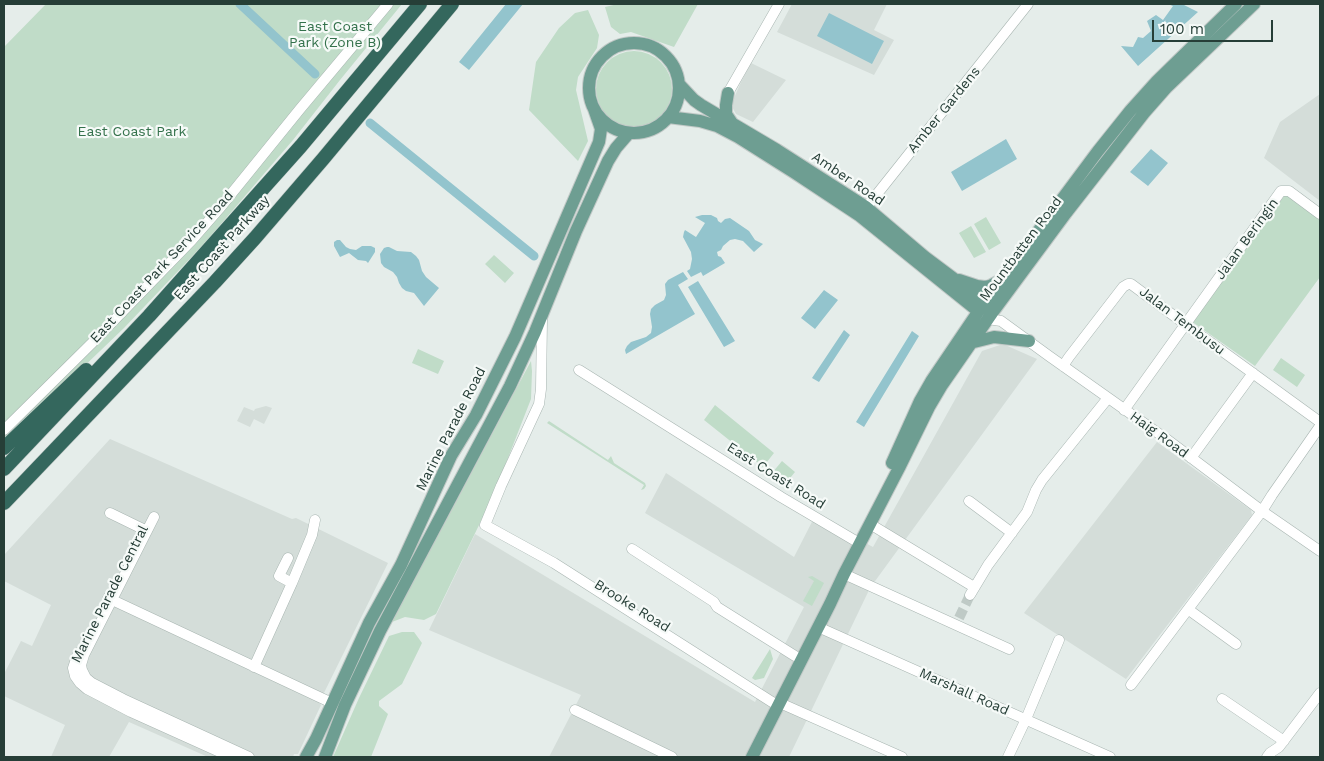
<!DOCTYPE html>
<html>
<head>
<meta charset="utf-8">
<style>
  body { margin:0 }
  #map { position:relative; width:1324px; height:761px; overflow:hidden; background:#e5edea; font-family:"Work Sans",sans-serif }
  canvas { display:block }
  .frame { position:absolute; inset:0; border:5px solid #263e37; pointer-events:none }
  .scale { position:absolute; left:1152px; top:20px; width:121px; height:22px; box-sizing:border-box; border:2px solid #263e37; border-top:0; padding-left:6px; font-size:15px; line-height:18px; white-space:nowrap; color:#263e37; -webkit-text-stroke:4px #f6faf8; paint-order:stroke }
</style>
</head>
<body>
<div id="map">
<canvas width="1324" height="761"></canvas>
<div class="frame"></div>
<div class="scale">100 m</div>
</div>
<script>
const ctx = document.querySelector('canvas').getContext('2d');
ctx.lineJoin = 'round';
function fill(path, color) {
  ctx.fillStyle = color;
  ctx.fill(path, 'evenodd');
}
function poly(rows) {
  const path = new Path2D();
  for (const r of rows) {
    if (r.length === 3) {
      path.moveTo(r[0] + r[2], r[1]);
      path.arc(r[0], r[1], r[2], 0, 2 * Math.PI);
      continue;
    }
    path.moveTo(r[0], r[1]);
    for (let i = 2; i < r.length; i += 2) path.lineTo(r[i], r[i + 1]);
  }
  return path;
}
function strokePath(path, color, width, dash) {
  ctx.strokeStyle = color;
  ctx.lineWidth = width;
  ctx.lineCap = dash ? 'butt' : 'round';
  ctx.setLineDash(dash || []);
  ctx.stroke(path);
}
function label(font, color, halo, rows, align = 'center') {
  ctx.font = font + ' "Work Sans",sans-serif';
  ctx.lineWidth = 4.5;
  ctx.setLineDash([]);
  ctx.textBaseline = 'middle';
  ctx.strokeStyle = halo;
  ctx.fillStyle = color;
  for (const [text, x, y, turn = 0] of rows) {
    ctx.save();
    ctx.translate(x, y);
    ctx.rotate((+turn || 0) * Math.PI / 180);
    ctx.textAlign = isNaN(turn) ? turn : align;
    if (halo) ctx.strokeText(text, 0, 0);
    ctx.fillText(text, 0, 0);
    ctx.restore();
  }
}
const built = poly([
  [792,4,887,4,874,30,894,40,874,75,777,32],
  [751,63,786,80,753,122,736,114,731,105,741,82],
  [1320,94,1320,201,1264,158,1280,122],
  [1003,344,1037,359,870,588,789,757,549,757,581,695,429,630,475,534,755,702,804,607,645,513,666,473,794,557,815,516,873,547,982,351],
  [266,406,272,408,264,424,254,419,250,427,237,421,244,407,254,411,255,409],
  [110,439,292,519,296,518,388,563,319,703,321,705,298,754,294,754,293,757,208,757,129,722,109,757,51,757,65,725,4,696,4,674,21,641,32,646,51,605,4,581,4,555],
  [1157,442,1251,510,1252,515,1126,679,1024,613]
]);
const green = poly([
  [46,4,402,4,340,80,293,140,203,245,124,328,4,443,4,47],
  [618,4,698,4,674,47,631,32,620,34,611,27,605,7],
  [588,10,599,35,597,48,578,77,576,90,588,141,578,161,529,110,536,62,559,28,575,13],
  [634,89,38],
  [1287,192,1320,218,1320,277,1255,366,1191,321],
  [986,217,1001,243,989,250,974,224],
  [971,226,986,252,974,258,959,233],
  [494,255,514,273,505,283,485,264],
  [418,349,444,361,438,374,412,363],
  [1281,358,1305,375,1297,387,1273,370],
  [531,361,532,371,531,399,522,422,494,494,436,614,424,620,405,617,392,622],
  [715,405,774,453,763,467,704,420],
  [549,421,608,460,611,456,614,463,645,483,646,486,644,489,641,490,644,485,547,423],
  [782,461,795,472,786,483,772,473],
  [812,576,824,583,812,606,803,601,814,581,808,577],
  [402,632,414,632,422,643,402,684,379,701,379,706,388,714,371,757,333,757,359,698,389,636],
  [770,649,773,659,764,678,755,680,752,678]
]);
const water = poly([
  [506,4,523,4,469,70,459,62],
  [1168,4,1184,4,1184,5,1198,12,1138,66,1121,46,1133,47,1138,37,1143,38,1151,31,1147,21,1156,15,1163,20,1173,6],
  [829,13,884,41,872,64,817,36],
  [1006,139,1017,159,962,191,951,172],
  [1151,149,1168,163,1148,186,1130,172],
  [702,215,711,215,717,218,718,221,721,223,725,219,730,218,749,231,755,240,763,244,754,252,743,241,735,239,730,240,723,246,721,250,717,252,718,256,721,257,725,263,703,276,701,272,691,277,687,271,690,269,692,259,691,252,683,237,684,232,685,230,696,237,705,223,695,217],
  [337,240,340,240,346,247,350,249,356,250,362,246,371,246,375,248,375,252,368,263,366,261,358,260,349,253,340,257,334,246,334,242],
  [387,247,389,247,397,251,411,252,416,256,419,260,422,271,426,277,439,288,424,306,414,293,406,291,402,288,399,283,397,277,393,272,384,267,381,263,380,254,384,248],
  [683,272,688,279,678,285,695,314,626,354,625,350,627,346,631,342,646,337,651,333,652,327,650,314,651,309,655,305,664,300,666,295,665,284,668,280],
  [698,281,735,341,724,347,688,287],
  [824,290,838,300,815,329,801,318],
  [844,330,850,335,819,382,812,378],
  [912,331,919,336,864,427,856,422]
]);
const canal = poly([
  [240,4,315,74],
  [370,123,534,256]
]);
const minorTunnel = poly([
  [959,618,970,595]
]);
const minor = poly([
  [728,93,779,4],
  [862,213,1028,4],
  [988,319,1001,321,1049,356,1165,438,1262,511,1320,551],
  [542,320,541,389,539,404,501,486,485,525,554,563,772,702],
  [1063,366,1069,357,1123,287,1128,284,1131,284,1185,324,1320,422],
  [579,370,781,497,854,540],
  [1124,410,1281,191,1289,191,1320,214],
  [4,430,92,343,192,240,219,209,300,109,388,4],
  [1191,458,1253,373],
  [969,501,1012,533],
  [110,513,147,531],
  [154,517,84,655,81,665,82,670,86,678,92,683,123,699,249,757],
  [870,524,974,587],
  [632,549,714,602,717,607,795,656],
  [288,558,279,576,292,583],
  [844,574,1009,649],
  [970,595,988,565,1027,512,1036,490,1042,480,1108,398],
  [108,598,332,703],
  [1189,610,1236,644],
  [818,627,1110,757],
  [78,653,73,668,75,676,80,683,87,689,131,712,231,757],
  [254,667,292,583,312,535,315,520],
  [1131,685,1262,511,1272,495,1320,426],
  [1222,699,1284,741],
  [780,703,902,757],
  [575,710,672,757],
  [1008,757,1026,719,1059,640],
  [1267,757,1270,753,1279,747,1320,693]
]);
const major = poly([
  [634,88,45],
  [679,84,694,100,701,105,777,150,866,207,925,257,953,278,989,310],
  [728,93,726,105,726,114,732,123],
  [668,117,700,121,717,126,738,137,795,173,860,216,978,311],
  [959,280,977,286,985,287,990,286,1001,280],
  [970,343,994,337,1029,341],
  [892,463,920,401,932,380,978,312,1098,151,1130,111,1157,81,1236,4],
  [306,757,316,739,369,623,401,565,451,456,476,415,515,337,599,142,601,129,594,109],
  [325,757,345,705,380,631,510,386,535,332,576,231,608,161,616,148,629,133],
  [752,757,830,604,844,574,900,466,929,407,942,385,992,313,1066,213,1144,113,1166,88,1254,4]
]);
const highway = poly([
  [4,448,86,370],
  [4,469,149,316,301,146,420,4],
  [4,503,215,282,255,238,323,159,452,4]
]);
const parkNames = [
  ["East Coast",335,27],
  ["Park (Zone B)",335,43],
  ["East Coast Park",132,132]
];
const streetNames = [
  ["Amber Gardens",944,110,-51],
  ["Amber Road",848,179,34],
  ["Jalan Beringin",1247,239,-54],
  ["East Coast Parkway",222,248,-48],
  ["Mountbatten Road",1021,249,-53],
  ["East Coast Park Service Road",162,267,-47],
  ["Jalan Tembusu",1182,321,37],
  ["Marine Parade Road",451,429,-63],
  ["Haig Road",1159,435,36],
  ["East Coast Road",776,476,32],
  ["Marine Parade Central",110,594,-63],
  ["Brooke Road",632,606,32],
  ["Marshall Road",964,692,24]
];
fill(built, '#d4ddd9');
fill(green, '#c0dcc8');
fill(water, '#93c4cd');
strokePath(canal, '#93c4cd', 9);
strokePath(minorTunnel, '#bfcac6', 10, [10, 5]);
strokePath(minor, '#a8b5b1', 11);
strokePath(major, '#c2c9c7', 14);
strokePath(highway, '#c2c9c7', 15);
strokePath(minor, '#fff', 10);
strokePath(major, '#6e9e92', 12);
strokePath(highway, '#34675d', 14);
label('14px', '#33714b', '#f6faf8', parkNames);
label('14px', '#263e37', '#f6faf8', streetNames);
</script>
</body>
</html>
